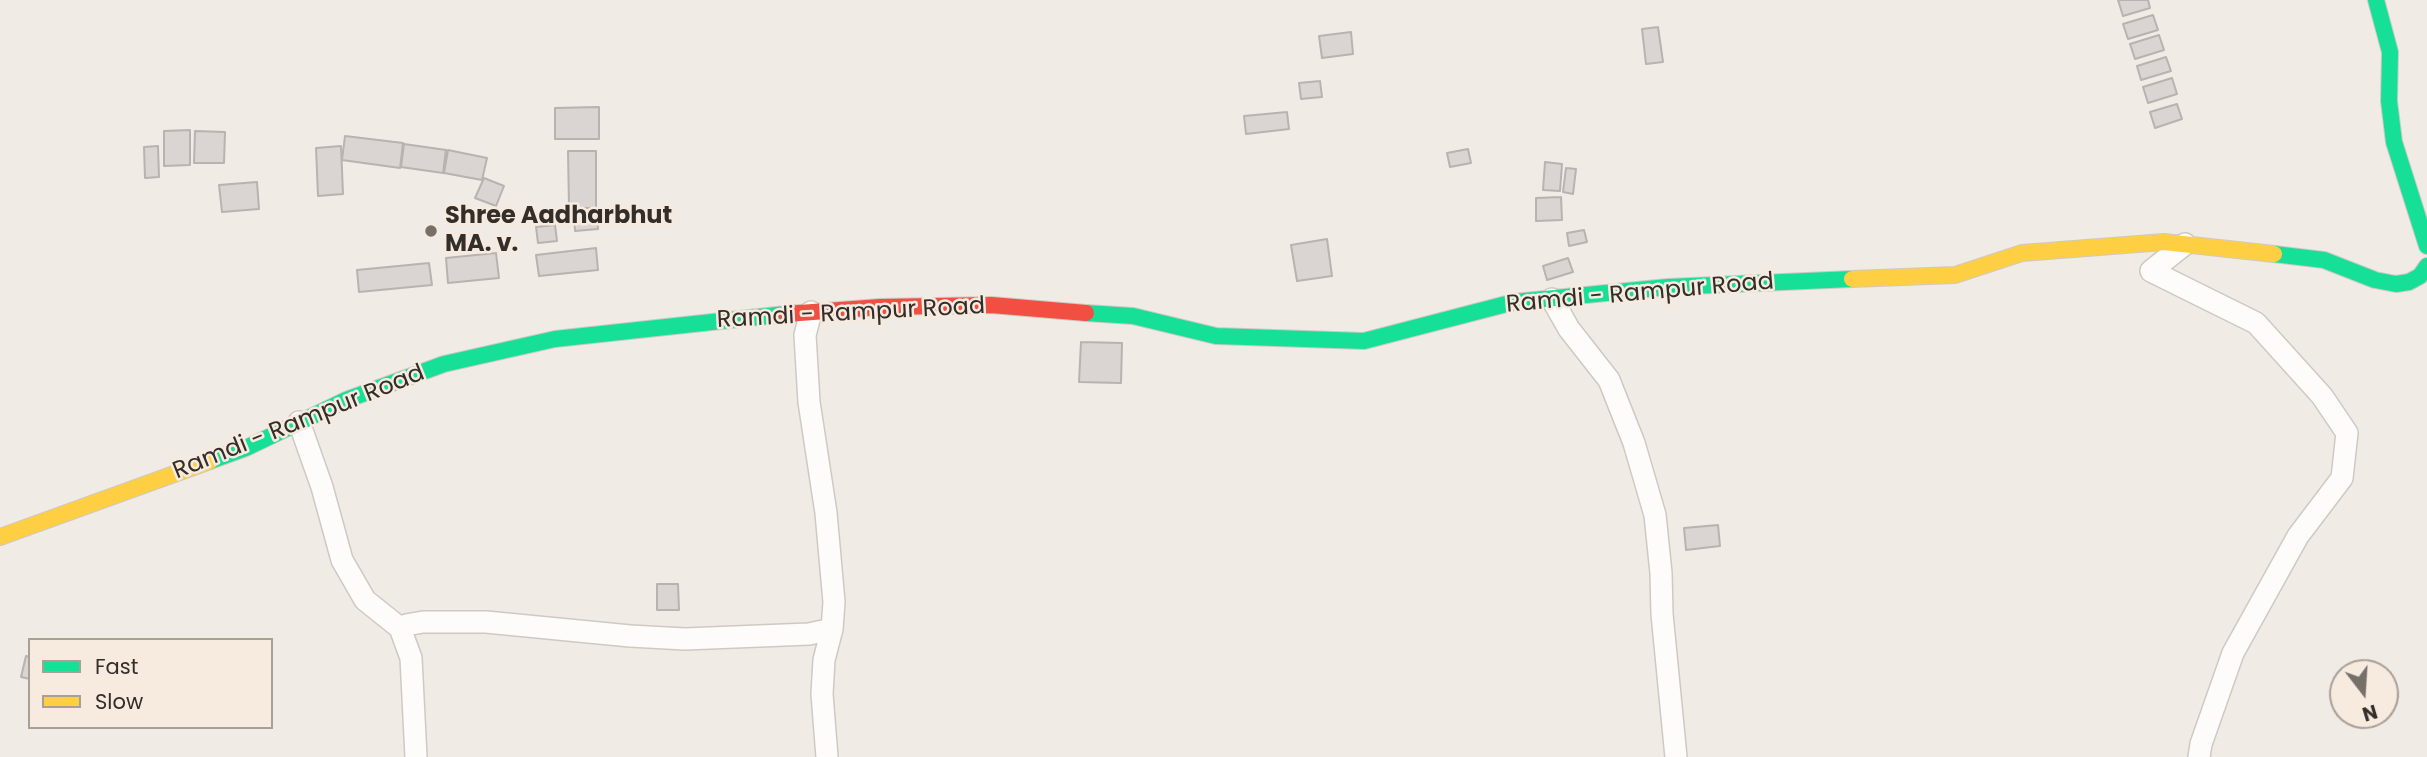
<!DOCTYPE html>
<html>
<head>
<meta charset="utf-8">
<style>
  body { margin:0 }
  #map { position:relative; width:2427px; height:757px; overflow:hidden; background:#f1ebe5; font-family:Poppins,sans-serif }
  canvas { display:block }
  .legend { position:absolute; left:28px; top:638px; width:245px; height:91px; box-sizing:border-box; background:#f7eadf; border:2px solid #a99f97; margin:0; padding:9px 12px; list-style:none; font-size:21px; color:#332e2a }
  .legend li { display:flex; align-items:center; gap:14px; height:35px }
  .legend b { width:35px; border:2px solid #a99f97 }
  .north { position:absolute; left:2329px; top:659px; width:70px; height:70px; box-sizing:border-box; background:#f7eadf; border:2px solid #a99f97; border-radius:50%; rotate:163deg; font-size:19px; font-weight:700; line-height:28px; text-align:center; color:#332e2a }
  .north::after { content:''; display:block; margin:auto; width:24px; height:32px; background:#76706b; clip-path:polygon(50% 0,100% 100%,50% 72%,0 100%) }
</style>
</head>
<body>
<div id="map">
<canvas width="2427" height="757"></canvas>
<ul class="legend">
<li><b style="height:9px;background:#16e098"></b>Fast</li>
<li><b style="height:9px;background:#ffcf43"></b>Slow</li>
</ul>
<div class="north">N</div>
</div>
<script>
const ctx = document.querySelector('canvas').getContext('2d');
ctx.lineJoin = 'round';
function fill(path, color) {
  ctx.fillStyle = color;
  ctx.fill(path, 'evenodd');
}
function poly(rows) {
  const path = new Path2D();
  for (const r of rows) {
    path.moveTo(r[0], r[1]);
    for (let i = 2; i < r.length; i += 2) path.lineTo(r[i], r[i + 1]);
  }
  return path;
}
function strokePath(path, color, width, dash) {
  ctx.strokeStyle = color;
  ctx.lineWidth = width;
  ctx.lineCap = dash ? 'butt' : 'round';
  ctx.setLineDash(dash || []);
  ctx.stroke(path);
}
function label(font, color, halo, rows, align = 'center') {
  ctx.font = font + ' Poppins,sans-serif';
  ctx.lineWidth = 5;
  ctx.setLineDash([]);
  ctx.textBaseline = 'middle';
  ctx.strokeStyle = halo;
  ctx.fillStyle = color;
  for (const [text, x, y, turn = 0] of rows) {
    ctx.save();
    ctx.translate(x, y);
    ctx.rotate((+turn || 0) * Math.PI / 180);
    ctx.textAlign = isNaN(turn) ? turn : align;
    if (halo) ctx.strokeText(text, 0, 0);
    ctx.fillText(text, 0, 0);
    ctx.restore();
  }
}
const building = poly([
  [2118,0,2148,0,2150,8,2123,16,2118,0],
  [2153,15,2158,30,2128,39,2123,24,2153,15],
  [1658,27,1663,62,1646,64,1642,29,1658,27],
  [1351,32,1353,54,1322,58,1319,36,1351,32],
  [2159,35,2164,50,2135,59,2130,44,2159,35],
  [2166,57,2171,71,2141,80,2137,66,2166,57],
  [2172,78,2177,94,2148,103,2143,87,2172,78],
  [1320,81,1322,97,1301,99,1299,83,1320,81],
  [2177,104,2182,119,2155,128,2150,112,2177,104],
  [599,107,599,139,555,139,555,108,599,107],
  [1287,112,1289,129,1246,134,1244,116,1287,112],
  [190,130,190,165,164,166,164,131,190,130],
  [195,131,225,132,224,163,194,163,195,131],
  [345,136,403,143,400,168,342,160,345,136],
  [404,144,446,150,443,173,401,167,404,144],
  [158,146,159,177,145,178,144,147,158,146],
  [341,146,343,194,318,196,316,148,341,146],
  [1468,149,1471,163,1450,167,1447,153,1468,149],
  [448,150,487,158,482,180,444,173,448,150],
  [568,151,596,151,596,208,569,208,568,151],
  [1545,162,1562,164,1560,191,1543,190,1545,162],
  [1566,168,1576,169,1573,194,1563,192,1566,168],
  [484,178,504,186,496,206,475,198,484,178],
  [257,182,259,209,222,212,219,185,257,182],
  [1561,197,1562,220,1536,221,1536,198,1561,197],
  [597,213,598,229,575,231,574,215,597,213],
  [555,225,557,241,538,243,536,227,555,225],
  [1584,230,1587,242,1569,246,1567,233,1584,230],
  [1327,239,1332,276,1297,281,1291,245,1327,239],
  [596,248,598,270,539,276,536,255,596,248],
  [496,253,499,278,448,283,446,258,496,253],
  [1568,258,1573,272,1547,280,1543,266,1568,258],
  [429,263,432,285,359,292,357,270,429,263],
  [1081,342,1122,343,1121,383,1079,382,1081,342],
  [1718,525,1720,546,1686,550,1684,528,1718,525],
  [657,584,678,584,679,610,657,610,657,584],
  [26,656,30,657,30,679,21,677,26,656]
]);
const street = poly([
  [2185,244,2151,271,2256,323,2322,396,2347,433,2342,478,2298,536,2233,653,2201,744,2199,757],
  [1552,299,1569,329,1609,380,1634,443,1655,515,1661,573,1662,614,1676,757],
  [811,312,805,335,809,402,826,513,834,602,832,629,824,660,822,694,827,757],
  [299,422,322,487,342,560,365,600,400,628,411,658,416,757],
  [406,625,423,622,486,622,630,636,685,639,809,634,832,629]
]);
const fast = poly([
  [2376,0,2390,52,2389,101,2394,142,2427,246],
  [2274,254,2324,260,2375,280,2396,284,2409,282,2420,276,2427,266],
  [1086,313,1133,316,1216,336,1364,341,1514,302,1668,287,1852,279],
  [210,461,246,448,346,400,444,364,555,339,786,314]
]);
const slow = poly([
  [1852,279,1955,275,2022,253,2164,242,2274,254],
  [0,537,210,461]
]);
const jam = poly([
  [786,314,880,307,991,305,1086,313]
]);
const markers = [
  [431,231,7,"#76706b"]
];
const poiNames = [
  ["Shree Aadharbhut",445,217],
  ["MA. v.",445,245]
];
const streetNames = [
  ["Ramdi - Rampur Road",1640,294,-5],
  ["Ramdi - Rampur Road",851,314,-3],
  ["Ramdi - Rampur Road",299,423,-22]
];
fill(building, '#dad5d3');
strokePath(building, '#b8b2b1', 2);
strokePath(street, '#cec9c4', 24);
strokePath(fast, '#cec9c4', 18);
strokePath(slow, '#cec9c4', 18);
strokePath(jam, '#cec9c4', 18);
strokePath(street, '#fdfcfb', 21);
strokePath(fast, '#16e098', 16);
strokePath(slow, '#ffcf43', 16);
strokePath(jam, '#f24e42', 16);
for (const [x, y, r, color] of markers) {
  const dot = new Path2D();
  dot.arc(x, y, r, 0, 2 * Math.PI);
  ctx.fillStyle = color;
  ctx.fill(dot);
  strokePath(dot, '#f7eadf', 2.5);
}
label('bold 24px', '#332e2a', '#f7eadf', poiNames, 'left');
label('24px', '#332e2a', '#f7eadf', streetNames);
</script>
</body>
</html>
